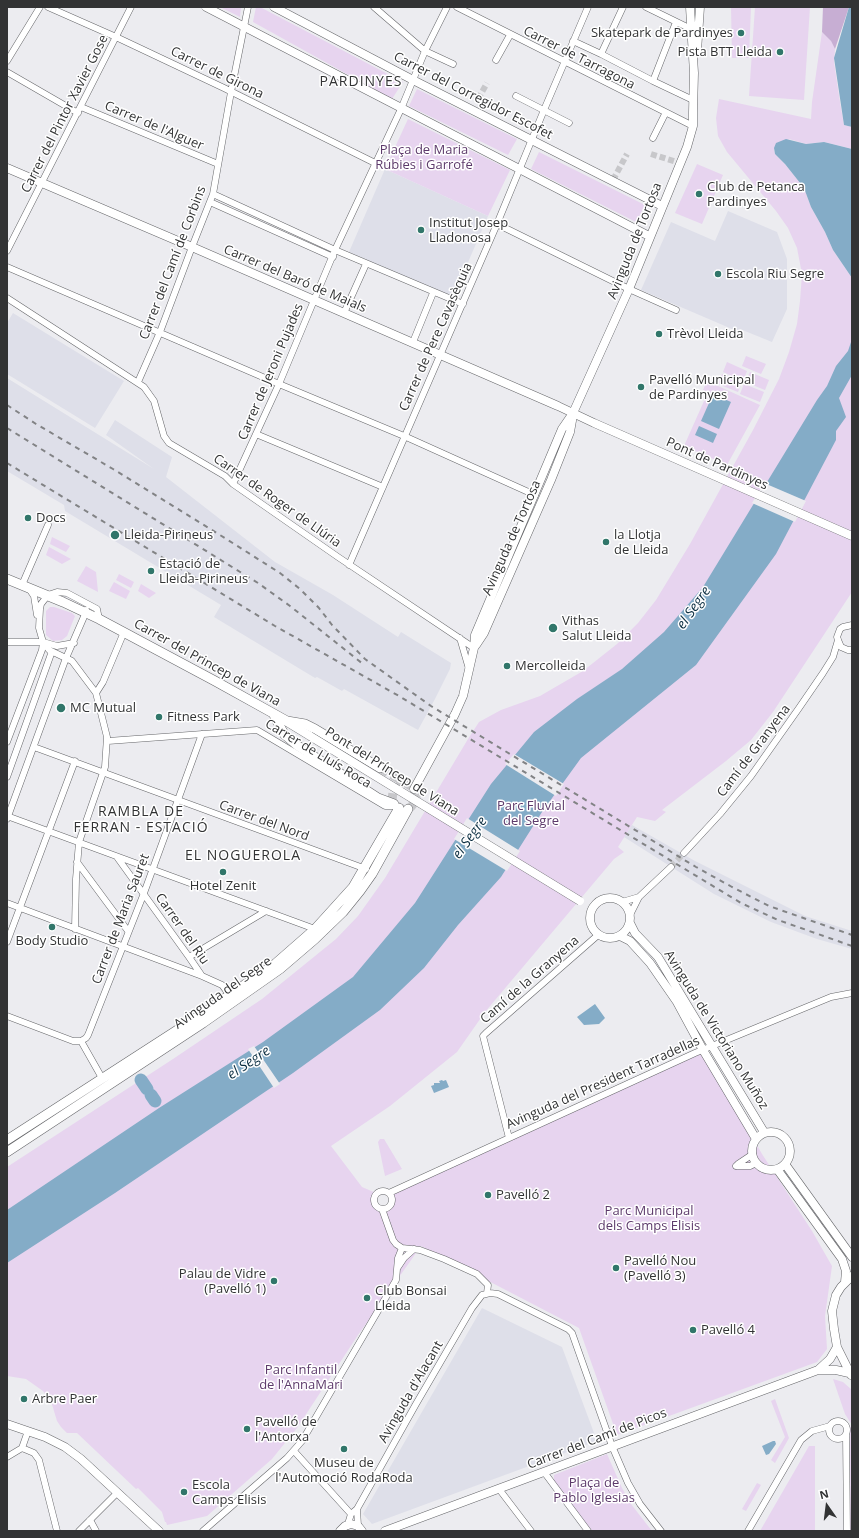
<!DOCTYPE html>
<html>
<head>
<meta charset="utf-8">
<style>
  body { margin:0 }
  #map { position:relative; width:859px; height:1538px; overflow:hidden; background:#ececf0; font-family:"Open Sans",sans-serif }
  canvas { display:block }
  .frame { position:absolute; inset:0; border:8px solid #323334; pointer-events:none }
  .north { position:absolute; left:807px; top:1486px; width:40px; height:40px; -webkit-text-stroke:3px #fff; paint-order:stroke; rotate:346deg; font-size:11px; font-weight:700; line-height:16px; text-align:center; color:#323334 }
  .north::after { content:''; display:block; margin:auto; width:14px; height:18px; background:#323334; clip-path:polygon(50% 0,100% 100%,50% 72%,0 100%) }
</style>
</head>
<body>
<div id="map">
<canvas width="859" height="1538"></canvas>
<div class="frame"></div>
<div class="north">N</div>
</div>
<script>
const ctx = document.querySelector('canvas').getContext('2d');
ctx.lineJoin = 'round';
function fill(path, color) {
  ctx.fillStyle = color;
  ctx.fill(path, 'evenodd');
}
function poly(rows) {
  const path = new Path2D();
  for (const r of rows) {
    if (r.length === 3) {
      path.moveTo(r[0] + r[2], r[1]);
      path.arc(r[0], r[1], r[2], 0, 2 * Math.PI);
      continue;
    }
    path.moveTo(r[0], r[1]);
    for (let i = 2; i < r.length; i += 2) path.lineTo(r[i], r[i + 1]);
  }
  return path;
}
function strokePath(path, color, width, dash) {
  ctx.strokeStyle = color;
  ctx.lineWidth = width;
  ctx.lineCap = dash ? 'butt' : 'round';
  ctx.setLineDash(dash || []);
  ctx.stroke(path);
}
function label(font, color, halo, rows, align = 'center') {
  ctx.font = font + ' "Open Sans",sans-serif';
  ctx.lineWidth = 3;
  ctx.setLineDash([]);
  ctx.textBaseline = 'middle';
  ctx.strokeStyle = halo;
  ctx.fillStyle = color;
  for (const [text, x, y, turn = 0] of rows) {
    ctx.save();
    ctx.translate(x, y);
    ctx.rotate((+turn || 0) * Math.PI / 180);
    ctx.textAlign = isNaN(turn) ? turn : align;
    if (halo) ctx.strokeText(text, 0, 0);
    ctx.fillText(text, 0, 0);
    ctx.restore();
  }
}
const built = poly([
  [385,169,488,216,453,297,349,252],
  [728,211,777,232,787,259,787,309,772,342,740,329,739,332,641,290,671,222,715,241],
  [13,313,124,381,95,428,7,374,7,323],
  [7,378,154,469,106,435,115,420,172,457,166,477,275,562,333,595,398,637,401,632,451,663,450,669,435,699,418,730,344,689,342,691,317,677,315,678,214,617,221,605,65,511,64,505,7,471],
  [632,825,695,861,805,916,852,931,852,949,817,939,771,922,714,894,624,837],
  [482,1308,562,1347,597,1441,372,1524,363,1514]
]);
const green = poly([
  [220,7,241,7,240,17],
  [256,7,260,7,403,82,392,99,253,22],
  [731,7,751,7,749,58,732,58],
  [755,7,810,7,804,100,749,96],
  [822,32,831,41,835,49,834,62,840,102,844,125,852,127,852,149,824,142,806,144,789,139,774,148,774,150,775,154,785,164,804,188,811,207,825,232,833,250,852,278,852,592,773,712,751,740,726,761,662,810,666,812,655,821,637,817,618,847,624,852,614,859,485,1012,457,1052,390,1106,331,1146,362,1187,376,1193,373,1199,376,1206,380,1209,384,1209,390,1205,391,1202,390,1195,703,1050,762,1154,812,1231,832,1266,825,1316,827,1349,817,1362,617,1435,579,1328,421,1246,358,1335,297,1428,272,1459,207,1516,167,1525,166,1522,165,1522,162,1512,138,1488,136,1489,77,1433,67,1433,61,1427,57,1421,51,1401,43,1391,26,1379,7,1376,7,1167,173,1059,262,999,336,939,358,916,385,878,468,739,479,722,501,710,540,696,583,671,617,644,638,623,656,600,690,544,753,430,779,379,789,352,797,324,800,301,802,274,797,248,788,228,776,211,727,152,718,136,716,118,719,99,811,119,812,102],
  [417,89,517,139,508,155,409,106],
  [408,119,510,170,488,216,385,169],
  [539,152,645,205,636,222,531,169],
  [697,164,723,175,702,224,675,213],
  [746,356,766,364,761,374,742,366],
  [727,362,747,371,743,381,723,372],
  [750,372,769,380,765,390,745,382],
  [722,374,742,382,738,392,718,384],
  [707,381,760,405,727,465,684,446,708,392,703,390],
  [744,384,764,392,760,402,740,394],
  [52,537,70,546,66,552,50,544],
  [49,547,71,559,62,564,46,555],
  [86,566,96,572,98,592,77,581],
  [119,574,134,582,131,588,116,580],
  [114,582,130,591,126,599,109,591],
  [141,584,156,593,149,598,138,591],
  [50,607,54,607,72,613,75,616,67,636,62,640,53,641,46,635,46,611],
  [380,1139,384,1139,402,1169,385,1176,378,1142],
  [833,1379,843,1382,852,1390,852,1425,845,1414],
  [775,1399,789,1438,775,1463,771,1460,785,1437,771,1401],
  [852,1425,852,1531,849,1531,850,1427],
  [809,1446,815,1446,815,1531,760,1531],
  [607,1454,622,1488,631,1504,652,1531,592,1531,554,1481,554,1475],
  [757,1483,761,1485,746,1511,742,1509]
]);
const forest = poly([
  [823,7,849,7,835,49,831,41,822,32]
]);
const water = poly([
  [849,7,852,7,852,127,844,125,834,58],
  [786,139,806,144,824,142,852,149,852,278,833,250,825,232,811,207,804,188,785,164,775,154,774,148,776,143],
  [852,339,852,375,839,398,846,417,836,431,836,440,776,554,696,665,581,758,542,812,501,877,458,925,424,968,380,1010,293,1073,115,1193,7,1263,7,1210,159,1108,263,1042,353,977,415,903,491,784,534,732,577,699,622,669,664,632,703,587,817,400,827,386,836,366,848,351],
  [713,394,731,402,719,429,701,421],
  [699,426,717,434,713,443,695,435],
  [595,1004,605,1018,599,1024,584,1025,577,1017],
  [442,1080,443,1081,446,1080,449,1087,434,1093,431,1086,434,1085,434,1083,440,1083,439,1081],
  [773,1441,775,1441,776,1444,769,1454,766,1455,762,1446]
]);
const pier = poly([
  [764,483,806,501,795,522,752,503],
  [514,754,564,784,556,796,505,764],
  [467,818,520,851,507,871,454,839],
  [254,1046,280,1084,274,1088,248,1049]
]);
const river = poly([
  [141,1080,147,1089],
  [151,1095,155,1101]
]);
const streetTunnel = poly([
  [478,99,487,83],
  [651,154,680,163],
  [613,180,627,154],
  [671,867,684,853]
]);
const primaryTunnel = poly([
  [380,768,411,786,416,792,416,800,411,807,403,809,399,808,392,800,393,792,399,786,408,785]
]);
const street = poly([
  [48,7,116,37,224,88,375,163],
  [374,7,425,51,453,64],
  [457,7,693,126],
  [623,7,601,54,653,81,676,22],
  [646,7,691,29],
  [573,41,601,54],
  [496,60,510,35],
  [7,61,40,7],
  [7,72,78,113],
  [653,81,693,100],
  [516,96,569,123],
  [81,107,218,164],
  [653,138,665,114],
  [213,194,335,250,463,304],
  [210,202,333,257],
  [497,224,629,289,676,310],
  [7,251,131,7],
  [7,267,279,384,404,436,535,495],
  [7,298,144,387,154,401,164,436,169,443,225,476,233,484,338,557,474,648],
  [344,313,366,264],
  [413,342,433,293],
  [138,382,160,332,192,247,213,194,231,92,248,7],
  [256,434,383,487],
  [233,484,279,384,335,250,401,109,425,51,447,7],
  [349,565,497,224,544,110,588,7],
  [37,615,34,596,30,590,22,585,48,525],
  [852,625,843,627,840,629,837,637,838,640,841,647,848,650,852,650],
  [460,638,469,669],
  [7,642,43,642,57,646,74,643],
  [96,693,103,682,124,632],
  [108,741,257,730,385,806,395,806],
  [7,742,42,650,43,642],
  [34,747,366,869],
  [7,777,51,654],
  [7,816,315,929],
  [7,819,66,658,86,612,86,610],
  [684,853,720,814,751,776,799,708,823,673,833,657,838,640],
  [117,857,189,957,202,976],
  [77,862,128,931],
  [622,902,639,897],
  [7,903,202,976,222,985,232,998],
  [630,915,639,897,671,867],
  [75,929,76,879,79,842,105,767,107,737,96,693,72,661,49,650,43,642,39,628,40,609,41,604,48,595,57,592,67,593,97,609,99,619],
  [7,942,75,761],
  [189,957,266,911],
  [7,1016,73,1041,81,1041],
  [81,1041,86,1038,88,1035,144,893,202,734],
  [81,1041,102,1078],
  [509,1138,483,1036,486,1033,598,935],
  [736,1166,750,1166,756,1163],
  [736,1166,738,1164,753,1154],
  [383,1200,9],
  [389,1193,695,1053,831,997,852,993],
  [382,1209,393,1240,396,1244,402,1248,420,1250,444,1259,477,1274,488,1285,487,1293],
  [398,1267,404,1258,414,1249],
  [838,1430,9],
  [846,1434,847,1531],
  [22,1448,34,1453,39,1460,57,1531],
  [294,1451,351,1514],
  [7,1457,22,1448,28,1431],
  [544,1472,588,1531],
  [499,1489,531,1531],
  [357,1509,358,1526],
  [90,1520,96,1531],
  [348,1524,351,1514,357,1509,416,1404,472,1308,482,1295,490,1293,498,1294,568,1329,572,1333,612,1446,628,1483,640,1504,661,1531],
  [79,1531,117,1493],
  [203,1531,287,1458,302,1441,396,1280,398,1258,402,1248],
  [748,1531,801,1440,812,1431,830,1426]
]);
const secondary = poly([
  [206,7,649,236],
  [274,7,413,80,662,206],
  [697,51,700,7],
  [7,168,192,247,558,406,594,423,852,536],
  [476,645,484,633,551,480,570,432,573,415],
  [287,722,310,736],
  [414,789,455,714,463,696,474,648,475,635,562,429,573,413,629,289,687,147,693,126,693,112,694,73,690,7],
  [610,918,20],
  [630,923,635,933,658,957,764,1132],
  [620,936,630,941,650,963,677,1002,703,1050,756,1139],
  [771,1151,19],
  [785,1164,852,1257],
  [777,1169,842,1259,846,1271,845,1282],
  [818,1370,830,1359,837,1347],
  [851,1375,837,1347,834,1329,832,1311,836,1295,841,1287,852,1276],
  [7,1424,45,1437,65,1447,81,1459,159,1531],
  [340,1531,345,1526,351,1524,358,1526,362,1531],
  [385,1531,818,1370,836,1370,849,1373]
]);
const primary = poly([
  [7,579,63,602,99,619,215,681,287,721,305,724,315,729,380,768],
  [274,715,284,734,298,746,378,798,394,804],
  [7,1140,199,1016,275,964,315,929,353,887,399,808],
  [7,1152,203,1023,280,969,315,939,343,912,360,891,372,874,408,809]
]);
const rail = poly([
  [7,405,36,424,113,469,220,535,280,573,300,589,319,608,332,625,365,659,431,706,696,867,732,887,769,906,852,935],
  [7,428,258,583,290,606,363,664],
  [7,463,275,626,399,696,741,903,778,920,852,946]
]);
const secondaryBridge = poly([
  [310,736,580,901]
]);
const markers = [
  [741,33,4,"#31766a"],
  [780,52,4,"#31766a"],
  [699,194,4,"#31766a"],
  [421,230,4,"#31766a"],
  [718,274,4,"#31766a"],
  [659,334,4,"#31766a"],
  [641,387,4,"#31766a"],
  [28,518,4,"#31766a"],
  [115,535,5,"#31766a"],
  [606,542,4,"#31766a"],
  [151,571,4,"#31766a"],
  [553,628,5,"#31766a"],
  [507,666,4,"#31766a"],
  [61,708,5,"#31766a"],
  [159,717,4,"#31766a"],
  [223,872,4,"#31766a"],
  [52,927,4,"#31766a"],
  [488,1195,4,"#31766a"],
  [616,1268,4,"#31766a"],
  [274,1281,4,"#31766a"],
  [367,1298,4,"#31766a"],
  [693,1330,4,"#31766a"],
  [24,1399,4,"#31766a"],
  [247,1429,4,"#31766a"],
  [344,1449,4,"#31766a"],
  [184,1492,4,"#31766a"]
];
const poiNames = [
  ["Skatepark de Pardinyes",733,33,"right"],
  ["Pista BTT Lleida",772,52,"right"],
  ["Club de Petanca",707,187],
  ["Pardinyes",707,202],
  ["Institut Josep",429,223],
  ["Lladonosa",429,238],
  ["Escola Riu Segre",726,274],
  ["Trèvol Lleida",667,334],
  ["Pavelló Municipal",649,380],
  ["de Pardinyes",649,395],
  ["Docs",36,518],
  ["Lleida-Pirineus",124,535],
  ["la Llotja",614,535],
  ["de Lleida",614,550],
  ["Estació de",159,564],
  ["Lleida-Pirineus",159,579],
  ["Vithas",562,621],
  ["Salut Lleida",562,636],
  ["Mercolleida",515,666],
  ["MC Mutual",70,708],
  ["Fitness Park",167,717],
  ["Hotel Zenit",223,886,"center"],
  ["Body Studio",52,941,"center"],
  ["Pavelló 2",496,1195],
  ["Pavelló Nou",624,1261],
  ["(Pavelló 3)",624,1276],
  ["Palau de Vidre",266,1274,"right"],
  ["(Pavelló 1)",266,1289,"right"],
  ["Club Bonsai",375,1291],
  ["Lleida",375,1306],
  ["Pavelló 4",701,1330],
  ["Arbre Paer",32,1399],
  ["Pavelló de",255,1422],
  ["l'Antorxa",255,1437],
  ["Museu de",344,1463,"center"],
  ["l'Automoció RodaRoda",344,1478,"center"],
  ["Escola",192,1485],
  ["Camps Elisis",192,1500]
];
const streetNames = [
  ["Carrer de Tarragona",579,58,27],
  ["Carrer de Girona",217,73,26],
  ["Carrer del Corregidor Escofet",473,96,27],
  ["Carrer del Pintor Xavier Gose",65,114,-63],
  ["Carrer de l'Alguer",154,126,23],
  ["Avinguda de Tortosa",635,241,-68],
  ["Carrer del Camí de Corbins",173,263,-69],
  ["Carrer del Baró de Maials",295,279,23],
  ["Carrer de Pere Cavasèquia",436,337,-66],
  ["Carrer de Jeroni Pujades",271,372,-67],
  ["Pont de Pardinyes",717,464,24],
  ["Carrer de Roger de Llúria",277,501,35],
  ["Avinguda de Tortosa",512,538,-66],
  ["Carrer del Princep de Viana",207,663,29],
  ["Camí de Granyena",754,751,-53],
  ["Carrer de Lluís Roca",318,754,31],
  ["Pont del Príncep de Viana",392,772,32],
  ["Carrer del Nord",264,821,20],
  ["Carrer de Maria Sauret",121,919,-69],
  ["Carrer del Riu",182,929,55],
  ["Camí de la Granyena",530,980,-41],
  ["Avinguda del Segre",223,993,-35],
  ["Avinguda de Victoriano Muñoz",716,1030,58],
  ["Avinguda del President Tarradellas",603,1083,-24],
  ["Avinguda d'Alacant",411,1392,-60],
  ["Carrer del Camí de Picos",597,1439,-21]
];
const parkNames = [
  ["Plaça de Maria",424,150],
  ["Rúbies i Garrofé",424,165],
  ["Parc Fluvial",531,806],
  ["del Segre",531,821],
  ["Parc Municipal",649,1211],
  ["dels Camps Elisis",649,1226],
  ["Parc Infantil",301,1370],
  ["de l'AnnaMari",301,1385],
  ["Plaça de",594,1483],
  ["Pablo Iglesias",594,1498]
];
const neighbourhoodNames = [
  ["PARDINYES",361,82],
  ["RAMBLA DE",141,812],
  ["FERRAN - ESTACIÓ",141,828],
  ["EL NOGUEROLA",243,856]
];
const waterNames = [
  ["el Segre",694,608,-55],
  ["el Segre",470,838,-54],
  ["el Segre",249,1063,-34]
];
fill(built, '#dedfe9');
fill(green, '#e7d4ef');
fill(forest, '#c7aed3');
fill(water, '#84acc7');
fill(pier, '#ececf0');
strokePath(river, '#84acc7', 13);
strokePath(streetTunnel, '#c7c7ca', 6, [6, 3]);
strokePath(primaryTunnel, '#c7c7ca', 9, [9, 4.5]);
strokePath(street, '#656669', 7);
strokePath(secondary, '#656669', 9);
strokePath(primary, '#656669', 10);
strokePath(street, '#fff', 6);
strokePath(secondary, '#fff', 8);
strokePath(primary, '#fff', 9);
strokePath(rail, '#828385', 2, [5, 5]);
strokePath(secondaryBridge, '#656669', 9, []);
strokePath(secondaryBridge, '#fff', 8);
for (const [x, y, r, color] of markers) {
  const dot = new Path2D();
  dot.arc(x, y, r, 0, 2 * Math.PI);
  ctx.fillStyle = color;
  ctx.fill(dot);
  strokePath(dot, '#fff', 1.5);
}
label('13px', '#323334', '#fff', poiNames, 'left');
label('13px', '#323334', '#fff', streetNames);
label('13px', '#5d3a6b', '#fff', parkNames);
ctx.letterSpacing = '1px';
label('14px', '#323334', '#fff', neighbourhoodNames);
ctx.letterSpacing = '0px';
label('italic 14px', '#0c2f42', '#fff', waterNames);
</script>
</body>
</html>
